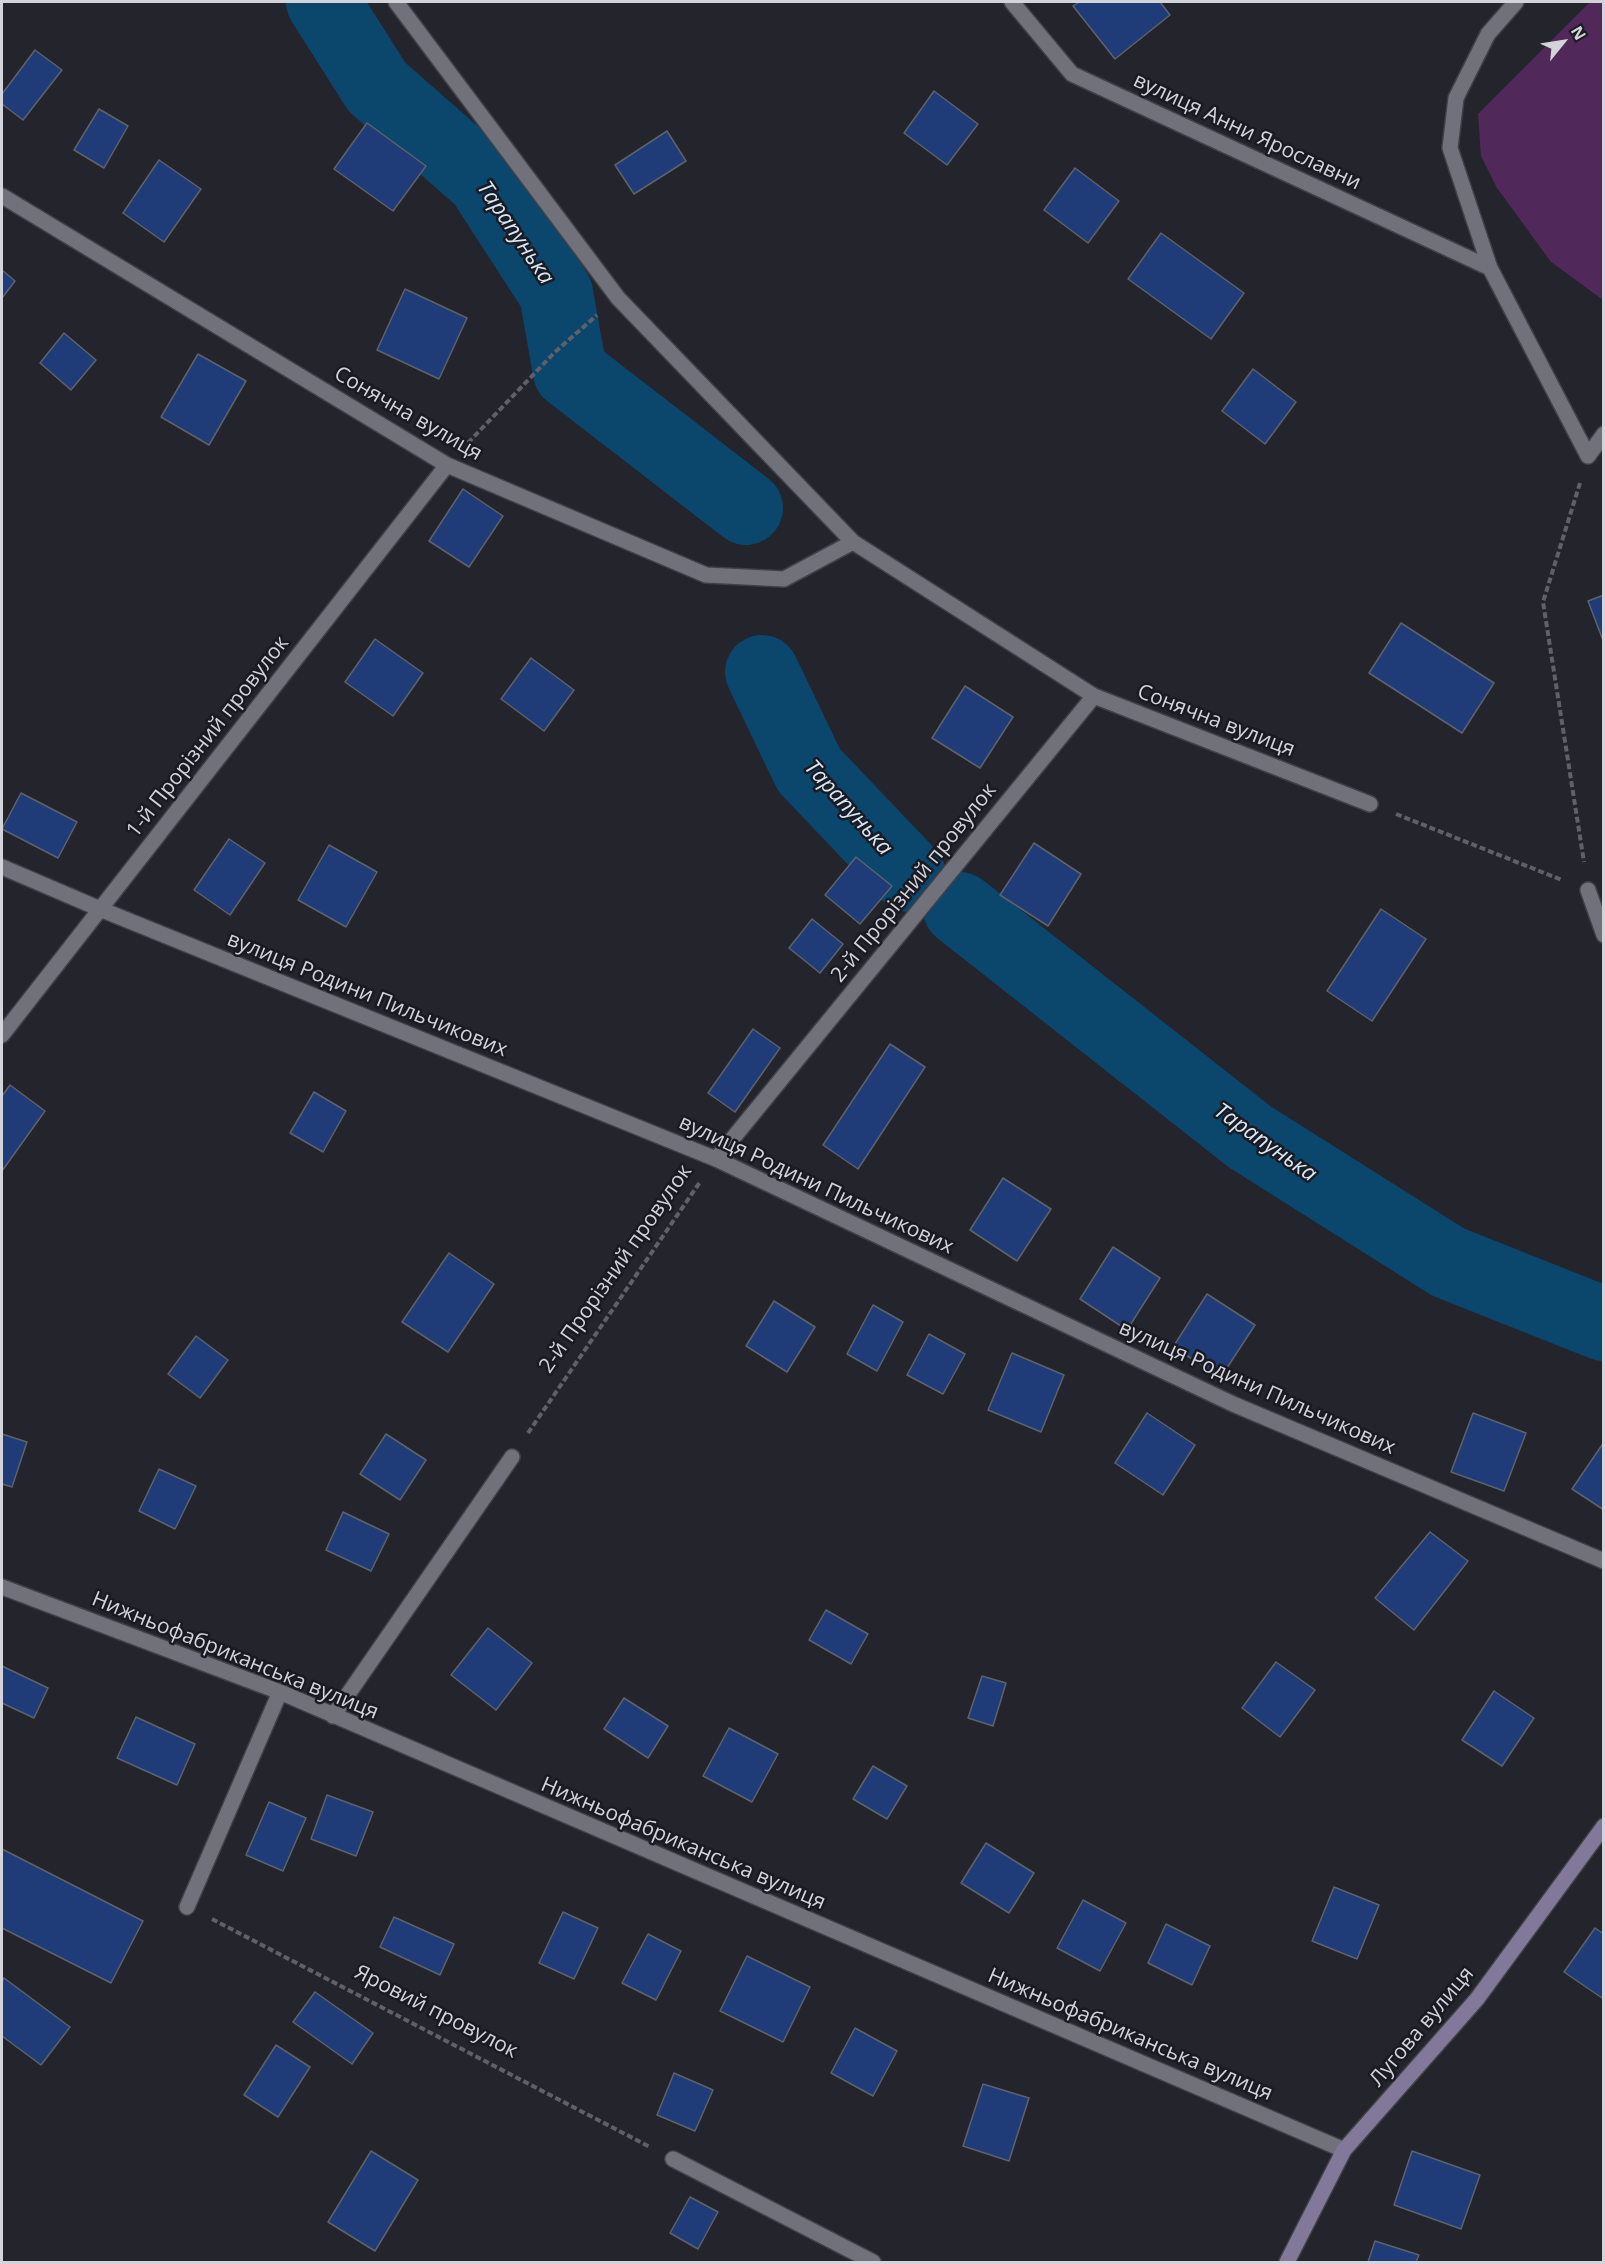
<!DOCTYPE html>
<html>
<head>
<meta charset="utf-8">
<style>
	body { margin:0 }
	#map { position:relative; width:1605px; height:2264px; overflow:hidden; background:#23242c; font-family:"Open Sans",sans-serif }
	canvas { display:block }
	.frame { position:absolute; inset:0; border:3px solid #d3d4d9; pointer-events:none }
	.north { position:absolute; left:1533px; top:12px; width:60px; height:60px; -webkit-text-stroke:4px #1a1a22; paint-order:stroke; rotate:60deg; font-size:16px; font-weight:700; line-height:24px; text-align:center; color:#d3d4d9 }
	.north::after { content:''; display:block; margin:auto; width:21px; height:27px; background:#d3d4d9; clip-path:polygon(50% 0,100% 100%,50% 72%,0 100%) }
</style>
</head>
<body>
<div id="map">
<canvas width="1605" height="2264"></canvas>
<div class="frame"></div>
<div class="north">N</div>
</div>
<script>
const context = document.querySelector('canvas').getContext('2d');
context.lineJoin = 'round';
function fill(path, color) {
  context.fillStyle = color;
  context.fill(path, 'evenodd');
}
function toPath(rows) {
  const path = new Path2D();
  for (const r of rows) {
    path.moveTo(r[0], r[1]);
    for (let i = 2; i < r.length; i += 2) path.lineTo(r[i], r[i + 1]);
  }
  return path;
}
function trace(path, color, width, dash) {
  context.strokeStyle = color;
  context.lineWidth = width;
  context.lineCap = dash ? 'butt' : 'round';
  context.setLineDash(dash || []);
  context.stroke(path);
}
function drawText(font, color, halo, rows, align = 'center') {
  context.font = font + ' "Open Sans",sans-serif';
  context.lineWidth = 5;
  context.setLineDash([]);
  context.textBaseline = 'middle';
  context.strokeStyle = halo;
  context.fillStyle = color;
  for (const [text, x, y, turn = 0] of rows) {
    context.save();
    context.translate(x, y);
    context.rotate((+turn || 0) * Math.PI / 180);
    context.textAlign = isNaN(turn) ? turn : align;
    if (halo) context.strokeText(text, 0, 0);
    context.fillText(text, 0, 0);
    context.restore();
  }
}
fill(toPath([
	[1590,2,1604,2,1603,300,1551,262,1497,188,1481,156,1478,114]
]), '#51285a');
trace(toPath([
	[323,2,377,87,483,180,556,293,570,372,746,508],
	[762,672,809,770,909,875],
	[960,909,1250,1137,1448,1262,1604,1324]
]), '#0b466d', 74);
const building = toPath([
	[1079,2,1160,2,1170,15,1115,59,1073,6,1079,2],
	[35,50,62,70,23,120,2,104,2,94,35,50],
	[934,91,978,124,947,165,904,133,934,91],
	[99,109,128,126,104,168,74,150,99,109],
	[367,123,426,166,393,211,334,169,367,123],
	[667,131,686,161,634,194,615,165,667,131],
	[159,160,201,189,164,242,123,213,159,160],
	[1075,168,1119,201,1088,243,1044,210,1075,168],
	[1161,233,1244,293,1211,339,1128,279,1161,233],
	[2,270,15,281,2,298,2,270],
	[405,289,467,318,439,379,377,350,405,289],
	[64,333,96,360,71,390,40,363,64,333],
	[198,354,246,381,209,445,161,417,198,354],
	[1253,369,1296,402,1265,444,1222,411,1253,369],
	[463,489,503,516,469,567,429,541,463,489],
	[1604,595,1604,643,1588,601,1604,595],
	[1401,623,1494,683,1462,733,1369,673,1401,623],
	[375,639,423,673,393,716,345,682,375,639],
	[531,658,574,690,544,731,501,699,531,658],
	[965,686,1013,717,980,768,932,738,965,686],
	[21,793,77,822,58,858,2,829,21,793],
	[229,839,265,863,230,915,194,890,229,839],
	[1034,843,1081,874,1048,926,1000,895,1034,843],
	[329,845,377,872,346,927,298,900,329,845],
	[856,857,892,886,860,924,825,895,856,857],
	[1381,909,1426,939,1372,1021,1327,991,1381,909],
	[812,919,843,944,820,973,789,948,812,919],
	[753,1029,780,1048,735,1112,708,1093,753,1029],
	[890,1044,925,1067,858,1169,823,1145,890,1044],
	[10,1085,45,1111,2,1171,2,1096,10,1085],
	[314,1092,346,1111,323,1152,290,1133,314,1092],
	[1003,1178,1051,1209,1017,1261,970,1230,1003,1178],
	[1113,1247,1160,1278,1127,1330,1080,1299,1113,1247],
	[449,1253,494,1284,448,1352,402,1322,449,1253],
	[1207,1294,1255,1325,1221,1377,1173,1347,1207,1294],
	[774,1301,815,1327,787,1372,746,1346,774,1301],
	[873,1305,903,1322,877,1371,847,1354,873,1305],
	[929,1334,965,1354,943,1394,907,1375,929,1334],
	[196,1336,228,1360,200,1398,168,1374,196,1336],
	[1012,1353,1064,1375,1041,1432,988,1410,1012,1353],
	[1147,1413,1195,1445,1163,1495,1115,1463,1147,1413],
	[1473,1413,1526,1433,1504,1491,1451,1472,1473,1413],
	[2,1434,27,1442,12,1487,2,1484,2,1434],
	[386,1434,426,1460,400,1500,360,1474,386,1434],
	[1604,1442,1604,1510,1572,1489,1604,1442],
	[159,1469,196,1486,175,1529,139,1511,159,1469],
	[343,1512,389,1534,371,1571,326,1550,343,1512],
	[1430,1532,1468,1561,1414,1630,1375,1598,1430,1532],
	[826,1610,868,1634,851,1664,809,1640,826,1610],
	[488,1628,532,1663,496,1710,451,1675,488,1628],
	[1276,1662,1315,1690,1280,1737,1242,1708,1276,1662],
	[2,1666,48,1688,34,1718,2,1703,2,1666],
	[982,1676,1006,1683,993,1726,968,1718,982,1676],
	[1494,1691,1534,1718,1502,1766,1462,1740,1494,1691],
	[624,1698,668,1726,648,1758,604,1729,624,1698],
	[136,1717,195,1744,177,1785,117,1758,136,1717],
	[729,1728,778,1754,752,1802,703,1776,729,1728],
	[873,1766,907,1786,887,1819,853,1799,873,1766],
	[327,1795,373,1812,356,1856,311,1839,327,1795],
	[269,1802,306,1818,283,1871,246,1855,269,1802],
	[986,1843,1034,1873,1009,1913,961,1883,986,1843],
	[2,1849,143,1921,111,1983,2,1928,2,1849],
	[1334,1887,1379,1905,1357,1959,1312,1941,1334,1887],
	[1083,1900,1126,1923,1100,1971,1057,1948,1083,1900],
	[563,1912,598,1928,574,1979,539,1963,563,1912],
	[394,1917,454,1944,440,1975,380,1947,394,1917],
	[1166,1924,1210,1946,1192,1985,1148,1963,1166,1924],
	[1595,1928,1604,1934,1604,1996,1602,1998,1564,1972,1595,1928],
	[648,1934,681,1951,656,2000,622,1983,648,1934],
	[747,1956,810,1987,783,2042,720,2011,747,1956],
	[4,1978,70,2027,41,2065,2,2036,2,1982,4,1978],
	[315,1992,373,2033,352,2064,293,2022,315,1992],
	[855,2028,897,2051,873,2096,831,2073,855,2028],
	[276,2045,310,2067,278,2117,244,2095,276,2045],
	[674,2073,713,2090,695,2131,657,2115,674,2073],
	[983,2084,1029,2098,1009,2161,963,2146,983,2084],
	[371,2151,418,2180,375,2251,328,2222,371,2151],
	[1412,2151,1480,2175,1461,2229,1394,2205,1412,2151],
	[690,2197,718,2212,698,2249,670,2233,690,2197],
	[1375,2241,1419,2255,1416,2262,1368,2262,1375,2241]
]);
fill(building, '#203c78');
trace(building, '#5d626b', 1.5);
const street = toPath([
	[396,2,618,298,853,542,1094,696,1370,804],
	[1012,2,1072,74,1490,268],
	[1516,2,1488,34,1456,98,1450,148,1490,268,1588,456,1604,434],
	[2,196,447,465,706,575,784,579,853,542],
	[2,867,100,909,716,1159,1233,1404,1604,1561],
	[1588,890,1604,935],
	[2,1035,447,465],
	[716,1159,1094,696],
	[2,1587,280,1692,1344,2150],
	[333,1716,512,1457],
	[187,1907,280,1692],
	[673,2159,873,2262]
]);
const secondary = toPath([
	[1287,2262,1344,2150,1477,1999,1604,1826]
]);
trace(street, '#404147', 18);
trace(secondary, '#404147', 18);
trace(toPath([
	[468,443,554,353,597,315],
	[1580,483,1543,602,1584,862],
	[1396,814,1562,880],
	[528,1433,700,1182],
	[212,1919,650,2147]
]), '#606168', 4, [6, 3]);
trace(street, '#71717b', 15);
trace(secondary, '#827899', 15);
drawText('21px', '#d3d4d9', '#1a1a22', [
	["вулиця Анни Ярославни",1247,132,25],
	["Сонячна вулиця",408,414,30],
	["Сонячна вулиця",1216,721,21],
	["1-й Прорізний провулок",208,737,-52],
	["2-й Прорізний провулок",914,883,-51],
	["вулиця Родини Пильчикових",367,995,22],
	["вулиця Родини Пильчикових",816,1185,25],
	["2-й Прорізний провулок",616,1269,-55],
	["вулиця Родини Пильчикових",1257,1388,24],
	["Нижньофабриканська вулиця",235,1656,22],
	["Нижньофабриканська вулиця",683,1844,23],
	["Яровий провулок",436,2012,27],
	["Лугова вулиця",1422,2027,-50],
	["Нижньофабриканська вулиця",1130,2035,23]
]);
drawText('italic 22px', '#d6e7f6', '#1a1a22', [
	["Тарапунька",515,233,56],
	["Тарапунька",848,808,48],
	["Тарапунька",1265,1143,35]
]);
</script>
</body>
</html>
